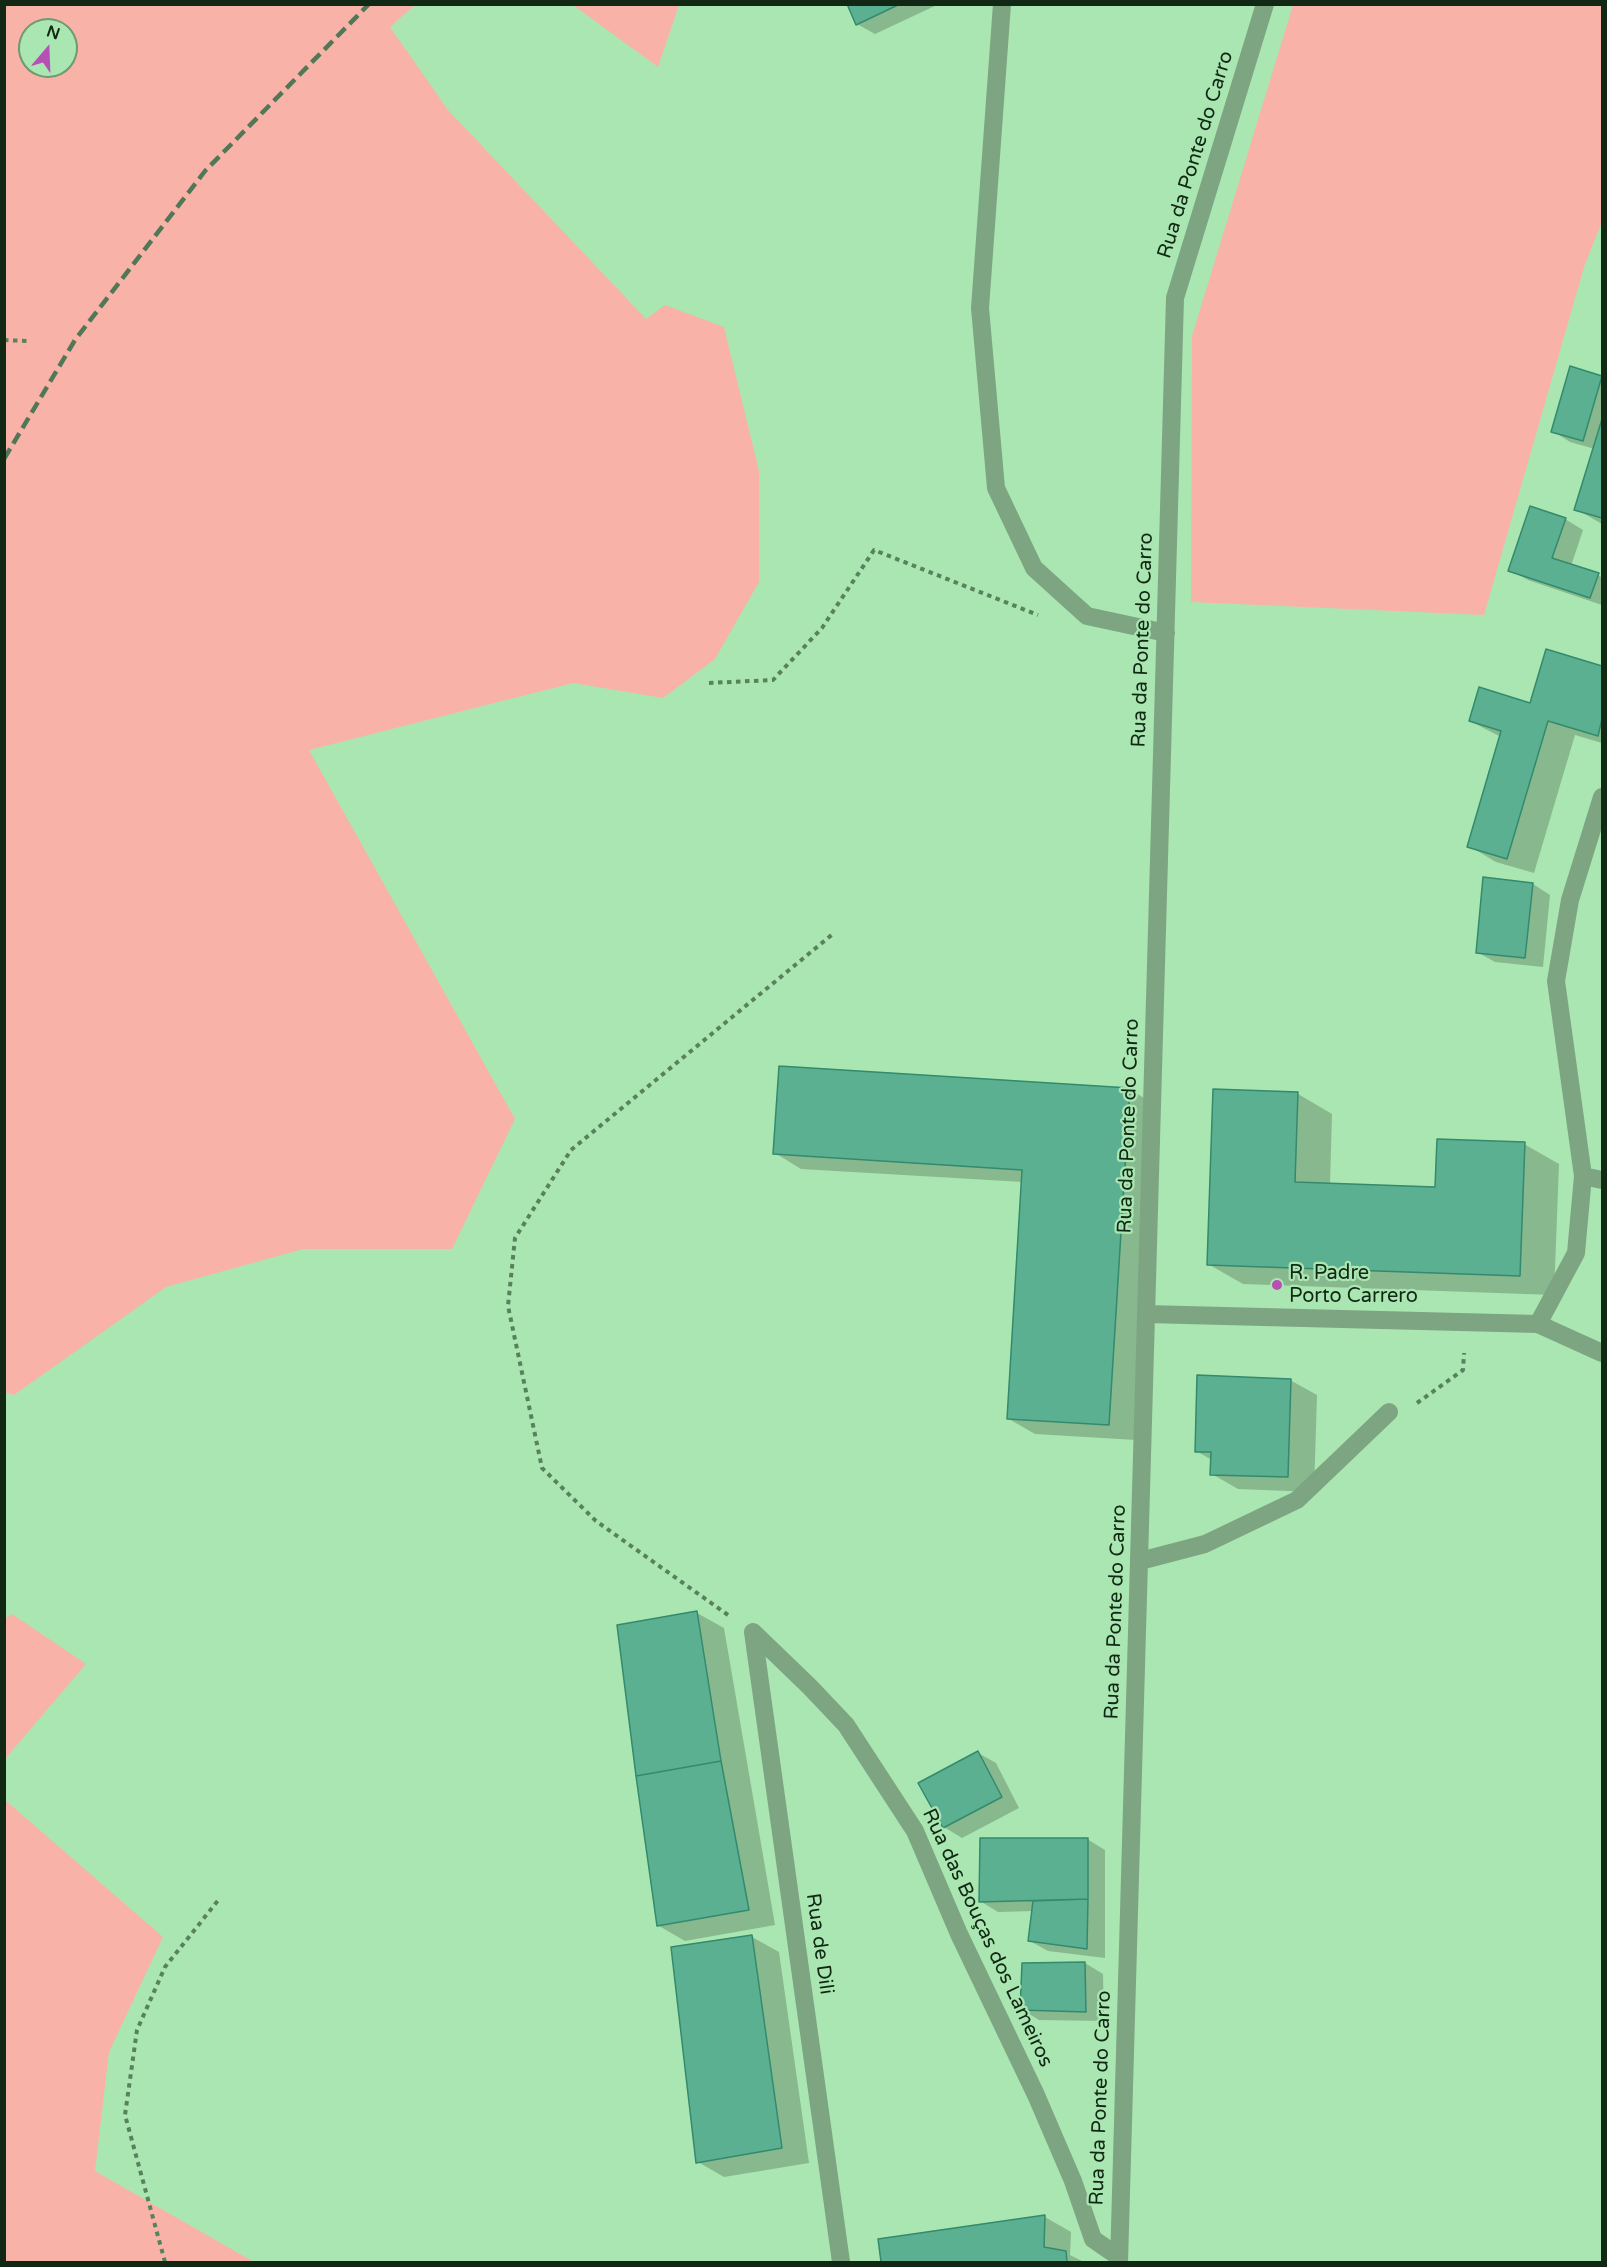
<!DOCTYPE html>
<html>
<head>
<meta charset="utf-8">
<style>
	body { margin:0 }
	#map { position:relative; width:1607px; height:2267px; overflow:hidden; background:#aae6b1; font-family:"Varela Round",sans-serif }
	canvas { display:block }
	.frame { position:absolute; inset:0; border:6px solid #102814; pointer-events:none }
	.north { position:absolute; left:18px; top:18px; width:60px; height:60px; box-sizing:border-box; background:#aae6b1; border:2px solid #6c9a72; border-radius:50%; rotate:19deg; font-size:16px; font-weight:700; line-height:24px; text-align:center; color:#102814 }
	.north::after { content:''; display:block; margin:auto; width:21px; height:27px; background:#b650b5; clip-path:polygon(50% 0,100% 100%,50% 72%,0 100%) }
</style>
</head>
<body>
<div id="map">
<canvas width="1607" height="2267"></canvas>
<div class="frame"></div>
<div class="north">N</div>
</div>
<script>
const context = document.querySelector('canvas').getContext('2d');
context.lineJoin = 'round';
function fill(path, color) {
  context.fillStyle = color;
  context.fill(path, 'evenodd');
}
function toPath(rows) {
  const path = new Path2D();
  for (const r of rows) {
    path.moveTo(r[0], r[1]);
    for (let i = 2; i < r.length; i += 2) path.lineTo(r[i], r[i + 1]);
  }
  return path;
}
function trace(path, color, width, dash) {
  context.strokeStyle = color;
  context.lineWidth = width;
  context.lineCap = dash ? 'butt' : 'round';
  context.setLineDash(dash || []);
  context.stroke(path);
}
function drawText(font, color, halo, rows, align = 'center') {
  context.font = font + ' "Varela Round",sans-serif';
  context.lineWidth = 4.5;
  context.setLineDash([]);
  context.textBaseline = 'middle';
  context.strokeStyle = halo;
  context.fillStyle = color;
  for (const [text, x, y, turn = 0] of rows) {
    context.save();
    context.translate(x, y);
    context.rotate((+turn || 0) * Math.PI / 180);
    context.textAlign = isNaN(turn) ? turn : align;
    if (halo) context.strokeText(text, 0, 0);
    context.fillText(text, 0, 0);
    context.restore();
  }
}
fill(toPath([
	[4,5,415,5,390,27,448,110,646,319,665,305,724,327,759,471,759,582,715,659,663,698,573,683,309,750,515,1119,452,1249,303,1249,166,1287,14,1395,4,1392],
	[30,30,66,30,66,66,30,66],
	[573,5,679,5,658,67],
	[1293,5,1602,5,1602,222,1585,264,1484,615,1191,602,1192,336],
	[12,1614,86,1664,5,1759,4,1619],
	[5,1800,163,1937,109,2052,95,2171,254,2262,5,2262]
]), '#f9b2a8');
fill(toPath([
	[849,4,939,4,875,34,857,24],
	[1601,377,1602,378,1602,524,1576,509,1595,449,1570,442,1553,431],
	[1565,519,1583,530,1571,566,1602,577,1602,605,1528,580,1510,570],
	[1547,651,1602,667,1602,743,1575,735,1534,873,1496,862,1469,846,1501,737,1470,721,1531,705],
	[1533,884,1550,895,1543,967,1495,962,1477,952],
	[1129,1089,1156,1105,1136,1440,1035,1434,1009,1419,1023,1182,801,1169,775,1153],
	[1298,1094,1332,1114,1330,1185,1436,1189,1524,1144,1559,1164,1554,1295,1243,1284,1208,1264],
	[1290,1380,1317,1395,1314,1492,1238,1489,1212,1474,1212,1460,1196,1451],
	[697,1613,724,1628,775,1925,685,1941,659,1926],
	[978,1753,996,1763,1019,1808,962,1838,944,1827],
	[1087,1839,1105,1850,1105,1958,1048,1951,1030,1941,1034,1911,998,1912,980,1901],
	[752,1937,779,1952,809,2163,724,2177,698,2162],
	[1085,1963,1103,1974,1104,2021,1039,2020,1021,2009],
	[1045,2217,1071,2232,1070,2255,1084,2262,883,2262,879,2241]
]), '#0003');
const building = toPath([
	[847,4,900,4,856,25,847,4],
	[1570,366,1602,376,1583,441,1551,432,1570,366],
	[1602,419,1602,518,1574,510,1602,419],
	[1530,506,1566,518,1552,558,1599,573,1590,598,1508,571,1530,506],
	[1546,649,1602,666,1602,719,1598,736,1548,721,1507,859,1467,847,1501,731,1469,721,1479,687,1530,703,1546,649],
	[1483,877,1533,883,1525,958,1476,953,1483,877],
	[779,1066,1130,1088,1109,1425,1007,1419,1022,1170,773,1154,779,1066],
	[1213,1089,1298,1092,1295,1182,1435,1187,1437,1139,1525,1142,1520,1276,1207,1265,1213,1089],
	[1197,1375,1291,1379,1288,1477,1210,1475,1211,1452,1195,1452,1197,1375],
	[697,1611,721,1761,636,1776,617,1625,697,1611],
	[978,1751,1002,1797,943,1828,918,1783,978,1751],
	[721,1761,749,1910,657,1926,636,1776,721,1761],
	[980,1838,1088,1838,1088,1899,979,1902,980,1838],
	[1088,1899,1087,1949,1028,1941,1033,1901,1088,1899],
	[752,1935,782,2148,696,2163,671,1947,752,1935],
	[1085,1962,1086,2012,1020,2010,1022,1963,1085,1962],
	[1045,2215,1044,2247,1066,2251,1067,2262,881,2262,878,2239,1045,2215]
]);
fill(building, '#5cb092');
trace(building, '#338a6d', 1.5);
trace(toPath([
	[4,340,27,341],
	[709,683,773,680,822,628,874,550,1038,615],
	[1417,1403,1463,1370,1464,1353],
	[728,1615,596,1521,542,1468,508,1306,515,1238,571,1150,834,933],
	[165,2262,125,2115,137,2030,165,1967,220,1898]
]), '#58815d', 4, [4.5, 4.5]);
trace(toPath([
	[1002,4,980,308,996,488,1034,568,1087,616,1166,633],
	[1583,1176,1556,981,1570,900,1602,797],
	[1146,1314,1538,1324,1602,1353],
	[1538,1324,1576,1253,1583,1176,1602,1180],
	[1140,1561,1205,1544,1297,1500,1389,1412],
	[753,1632,810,1687,846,1725,915,1831,959,1934,1036,2095,1073,2181,1093,2239,1119,2257],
	[753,1632,841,2262],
	[1119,2262,1175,298,1265,4]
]), '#7da582', 18);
trace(toPath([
	[4,459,75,340,205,171,369,4]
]), '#517856', 4.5, [12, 6]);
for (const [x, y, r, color] of [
	[1277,1285,6,"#b650b5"]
]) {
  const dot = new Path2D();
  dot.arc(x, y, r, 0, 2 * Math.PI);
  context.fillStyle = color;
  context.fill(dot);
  trace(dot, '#aae6b1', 2);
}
drawText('20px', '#102814', '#aae6b1', [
	["Rua da Ponte do Carro",1196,155,-73],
	["Rua da Ponte do Carro",1143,640,-88],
	["Rua da Ponte do Carro",1129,1126,-88],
	["Rua da Ponte do Carro",1116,1612,-88],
	["Rua das Bouças dos Lameiros",987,1938,65],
	["Rua de Dili",819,1944,82],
	["Rua da Ponte do Carro",1101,2098,-88]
]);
drawText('20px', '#102814', '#aae6b1', [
	["R. Padre",1289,1274],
	["Porto Carrero",1289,1297]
], 'left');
</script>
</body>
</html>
